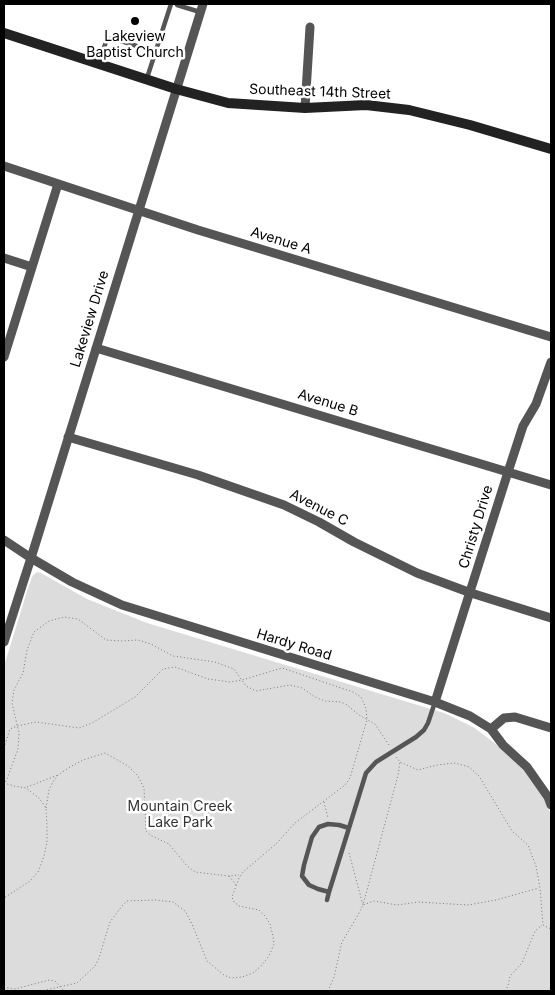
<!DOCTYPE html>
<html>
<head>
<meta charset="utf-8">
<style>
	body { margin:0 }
	#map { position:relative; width:555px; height:995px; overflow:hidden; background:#fff; font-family:Inter,sans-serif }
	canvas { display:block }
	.frame { position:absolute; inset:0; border:5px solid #000; pointer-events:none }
</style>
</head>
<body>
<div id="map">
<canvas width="555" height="995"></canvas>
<div class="frame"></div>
</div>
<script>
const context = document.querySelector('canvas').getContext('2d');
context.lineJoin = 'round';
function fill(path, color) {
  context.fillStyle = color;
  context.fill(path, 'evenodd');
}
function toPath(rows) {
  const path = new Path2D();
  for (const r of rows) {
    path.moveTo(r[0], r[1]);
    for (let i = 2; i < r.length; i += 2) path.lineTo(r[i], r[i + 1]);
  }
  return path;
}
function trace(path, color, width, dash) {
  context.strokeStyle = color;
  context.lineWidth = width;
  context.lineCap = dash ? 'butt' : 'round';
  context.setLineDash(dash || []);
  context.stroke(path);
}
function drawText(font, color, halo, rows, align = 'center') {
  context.font = font + ' Inter,sans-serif';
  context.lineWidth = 5;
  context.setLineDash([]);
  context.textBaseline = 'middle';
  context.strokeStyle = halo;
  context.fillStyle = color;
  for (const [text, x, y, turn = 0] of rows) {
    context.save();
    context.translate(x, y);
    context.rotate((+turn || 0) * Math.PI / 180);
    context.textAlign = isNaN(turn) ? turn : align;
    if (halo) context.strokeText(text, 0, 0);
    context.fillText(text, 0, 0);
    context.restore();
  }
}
fill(toPath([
	[37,572,41,573,87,599,147,623,444,713,473,727,496,744,524,769,543,797,551,815,551,991,4,991,4,666,29,585,33,575]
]), '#dcdcdc');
trace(toPath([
	[4,748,10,729,17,726,36,722,79,728,92,723,135,697,163,669,175,667,208,679,230,682,242,680,282,668,353,692,361,697,366,708,367,720,362,737,350,778,345,785,295,823,276,844,243,872,239,878,232,897,234,902,239,906,259,910,265,916,270,924,273,936,274,944,269,956,261,966,253,973,242,977,231,978,224,975,207,961,192,924,185,911,173,902,155,900,127,901,122,906,110,922,99,958,95,966,77,983,41,991],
	[396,757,400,762,418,770,437,765,455,763,469,767,479,776,512,831,528,845,536,866,540,888,543,925,551,929],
	[4,783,14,786,26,788,39,798,46,808,47,826,47,842,44,856,38,872,30,881,4,898],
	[4,785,7,779,18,749,19,733,12,703,14,690,23,673,27,650,34,632,49,621,64,617,78,619,106,640,122,641,138,640,151,644,173,656,215,662,234,669,246,686,256,691,290,685,302,688,315,697,325,701,341,702,347,705,359,715,375,724,389,745],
	[27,787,58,775],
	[324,802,328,818],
	[46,808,49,790,53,782,58,775,70,767,83,760,105,753,128,766,138,776,144,788,146,831,150,835,169,844,187,866,195,872,229,876,239,875],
	[349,853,363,905,398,775,400,762],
	[229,876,236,885],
	[4,987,15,989,49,980,55,981,64,991],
	[4,989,10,991],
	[328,991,334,977,342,942,358,915,363,905,374,901,397,905,418,902,468,905,496,900,539,888],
	[505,991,508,986,510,976,522,963,535,931,542,925]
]), '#777', 1, [1, 2.5]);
trace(toPath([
	[177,5,200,12],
	[98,64,106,42,109,39,115,39,155,52],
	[147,78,171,4],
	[349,828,339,825,328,824,319,827,312,837,304,865,302,876,309,885,318,889,329,892,349,828,366,773,376,762,416,737,424,730,428,723,435,702],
	[327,900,329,892]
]), '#555', 4.5);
trace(toPath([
	[305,108,310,27],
	[4,166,198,230,551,337],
	[4,258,32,267],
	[96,348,551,485],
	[4,357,58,184],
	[68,437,198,475,284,505,319,522,354,542,417,573,471,593,551,618],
	[4,540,31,558,72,582,122,605,435,702,470,716,491,729,503,745,527,767,548,797,551,805],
	[4,642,31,558,203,4],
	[435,702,508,472,523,426,536,404,551,362],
	[491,729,504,718,515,717,551,728]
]), '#555', 9);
trace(toPath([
	[4,33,176,89,228,103,305,108,366,105,409,110,470,125,551,149]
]), '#222', 10);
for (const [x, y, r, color] of [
	[135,21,5,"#000"]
]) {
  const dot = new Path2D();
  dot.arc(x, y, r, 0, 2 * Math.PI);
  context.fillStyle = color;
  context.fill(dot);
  trace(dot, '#fff', 2);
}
drawText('14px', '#000', '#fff', [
	["Lakeview",135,37],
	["Baptist Church",135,53]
]);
drawText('14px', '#000', '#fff', [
	["Southeast 14th Street",320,92,2],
	["Avenue A",281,241,17],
	["Lakeview Drive",90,319,-73],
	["Avenue B",328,403,17],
	["Avenue C",319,508,27],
	["Christy Drive",476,527,-73],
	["Hardy Road",294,645,17]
]);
drawText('14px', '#333', '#fff', [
	["Mountain Creek",180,807],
	["Lake Park",180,823]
]);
</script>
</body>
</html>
